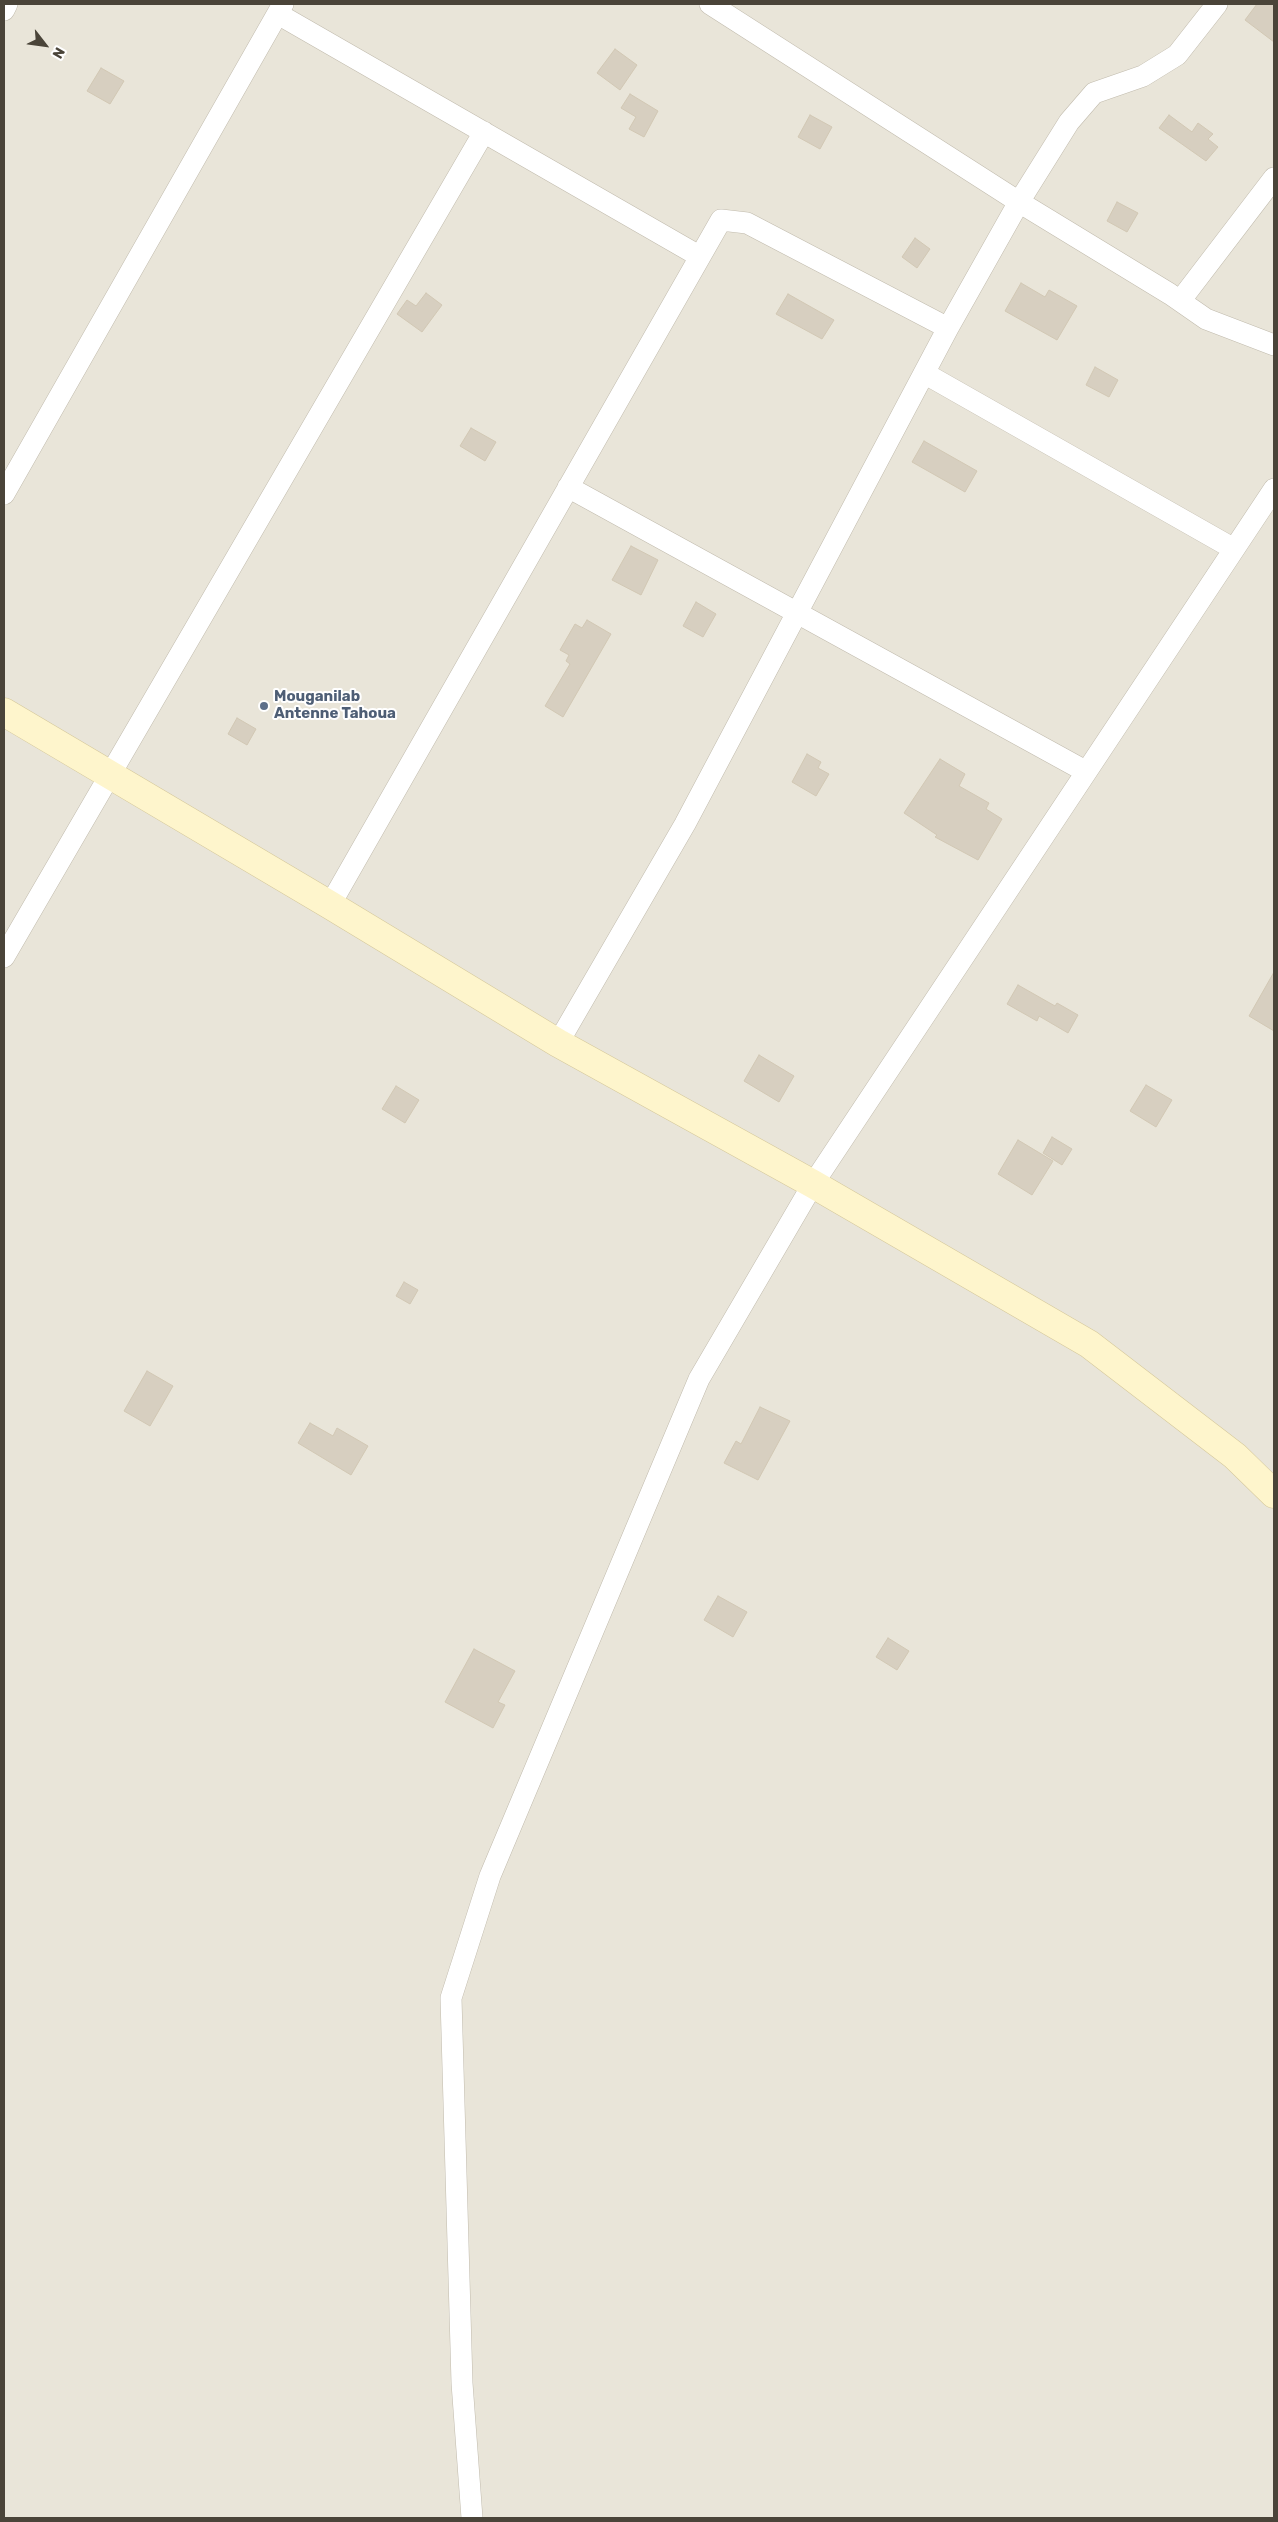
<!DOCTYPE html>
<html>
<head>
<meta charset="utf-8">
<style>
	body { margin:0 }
	#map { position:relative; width:1278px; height:2522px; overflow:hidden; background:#f5f3eb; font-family:Rubik,sans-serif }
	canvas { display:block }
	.frame { position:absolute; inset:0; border:5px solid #4a4439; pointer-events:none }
	.north { position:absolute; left:20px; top:20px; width:50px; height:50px; -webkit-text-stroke:4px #fff; paint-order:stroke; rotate:120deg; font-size:14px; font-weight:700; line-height:20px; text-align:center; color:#4a4439 }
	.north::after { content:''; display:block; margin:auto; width:18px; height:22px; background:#4a4439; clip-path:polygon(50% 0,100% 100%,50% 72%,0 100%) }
</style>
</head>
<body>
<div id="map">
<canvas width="1278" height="2522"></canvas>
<div class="frame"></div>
<div class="north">N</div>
</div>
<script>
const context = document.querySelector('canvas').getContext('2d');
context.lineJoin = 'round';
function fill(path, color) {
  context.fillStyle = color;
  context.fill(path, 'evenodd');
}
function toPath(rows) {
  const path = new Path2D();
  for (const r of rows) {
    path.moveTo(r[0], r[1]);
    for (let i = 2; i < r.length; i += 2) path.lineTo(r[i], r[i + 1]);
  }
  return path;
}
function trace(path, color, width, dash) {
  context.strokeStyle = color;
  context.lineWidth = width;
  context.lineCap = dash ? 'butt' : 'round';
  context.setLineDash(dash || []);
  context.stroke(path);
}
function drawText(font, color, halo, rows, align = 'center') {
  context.font = font + ' Rubik,sans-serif';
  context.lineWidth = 4;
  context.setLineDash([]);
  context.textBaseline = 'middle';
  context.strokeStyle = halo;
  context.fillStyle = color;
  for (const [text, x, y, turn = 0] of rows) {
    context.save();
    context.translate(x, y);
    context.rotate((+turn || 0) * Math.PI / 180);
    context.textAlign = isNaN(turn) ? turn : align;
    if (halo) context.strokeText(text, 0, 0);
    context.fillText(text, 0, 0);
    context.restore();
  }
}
fill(toPath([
	[4,4,1274,4,1274,2518,4,2518]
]), '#e9e5d9');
const building = toPath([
	[1257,4,1274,4,1274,42,1245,20,1257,4],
	[615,49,637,65,620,90,597,73,615,49],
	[101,68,124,81,110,104,87,91,101,68],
	[630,94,658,111,644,137,629,129,636,117,621,108,630,94],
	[810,115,832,127,820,149,798,137,810,115],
	[1169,115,1192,132,1198,123,1213,134,1208,139,1218,147,1206,161,1159,128,1169,115],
	[1117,202,1138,213,1127,232,1107,221,1117,202],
	[915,238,930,249,917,268,902,257,915,238],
	[1021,283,1045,297,1049,290,1077,306,1057,340,1005,311,1021,283],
	[426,293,442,305,422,332,397,314,407,300,416,306,426,293],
	[788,294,834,320,822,339,776,314,788,294],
	[1095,367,1118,380,1109,397,1086,385,1095,367],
	[471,428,496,442,485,461,460,446,471,428],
	[924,441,977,471,965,492,912,462,924,441],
	[631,546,658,560,641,595,612,580,631,546],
	[696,602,716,614,703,637,683,626,696,602],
	[587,620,611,634,563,717,545,706,570,664,566,661,569,655,560,650,575,624,582,628,587,620],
	[237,718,256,729,247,745,228,734,237,718],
	[807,754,821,762,818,768,829,774,816,796,792,782,807,754],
	[940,759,965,774,959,786,989,803,986,809,1002,819,978,860,935,837,937,835,904,813,940,759],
	[1274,972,1274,1031,1249,1016,1274,972],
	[1018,985,1055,1006,1057,1003,1078,1015,1068,1033,1039,1016,1037,1021,1007,1004,1018,985],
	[759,1055,794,1076,779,1102,744,1081,759,1055],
	[1146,1085,1172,1100,1156,1127,1130,1111,1146,1085],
	[396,1086,419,1100,405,1123,382,1109,396,1086],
	[1052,1137,1072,1149,1062,1165,1043,1153,1052,1137],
	[1018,1140,1053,1161,1032,1195,998,1174,1018,1140],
	[404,1282,418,1290,410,1304,396,1296,404,1282],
	[147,1371,173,1386,150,1426,124,1411,147,1371],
	[760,1407,790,1421,758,1480,724,1463,736,1441,741,1444,760,1407],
	[310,1423,333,1436,337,1428,368,1446,351,1475,298,1443,310,1423],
	[718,1596,747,1612,733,1637,704,1620,718,1596],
	[888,1638,909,1651,897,1670,876,1657,888,1638],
	[474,1649,515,1671,498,1702,505,1705,493,1728,445,1702,474,1649]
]);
fill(building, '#d7cfc0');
trace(building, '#d2c8b4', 1);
const street = toPath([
	[710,4,1019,202,1170,294,1206,319,1274,345],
	[4,10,7,4],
	[278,14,699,256],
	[1180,301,1274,178],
	[924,373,1234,549],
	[568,487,1085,771],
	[4,494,283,4],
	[330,905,721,220,747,223,948,328],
	[4,957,484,132],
	[558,1043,685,824,948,328,1019,202,1069,122,1094,93,1143,76,1177,55,1217,4],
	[472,2518,462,2383,451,1998,490,1876,699,1379,813,1184,1274,489]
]);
const secondary = toPath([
	[4,712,330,905,558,1043,813,1184,1089,1344,1235,1456,1274,1494]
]);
trace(street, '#c1bbad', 22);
trace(secondary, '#d5c89b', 29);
trace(street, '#fff', 21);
trace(secondary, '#fef5cc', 28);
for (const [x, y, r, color] of [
	[264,706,5,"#5c6f8a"]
]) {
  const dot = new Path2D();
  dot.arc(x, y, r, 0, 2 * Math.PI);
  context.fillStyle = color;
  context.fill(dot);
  trace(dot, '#fff', 2);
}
drawText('bold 15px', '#4e5e75', '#fff', [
	["Mouganilab",274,697],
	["Antenne Tahoua",274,714]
], 'left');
</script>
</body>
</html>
